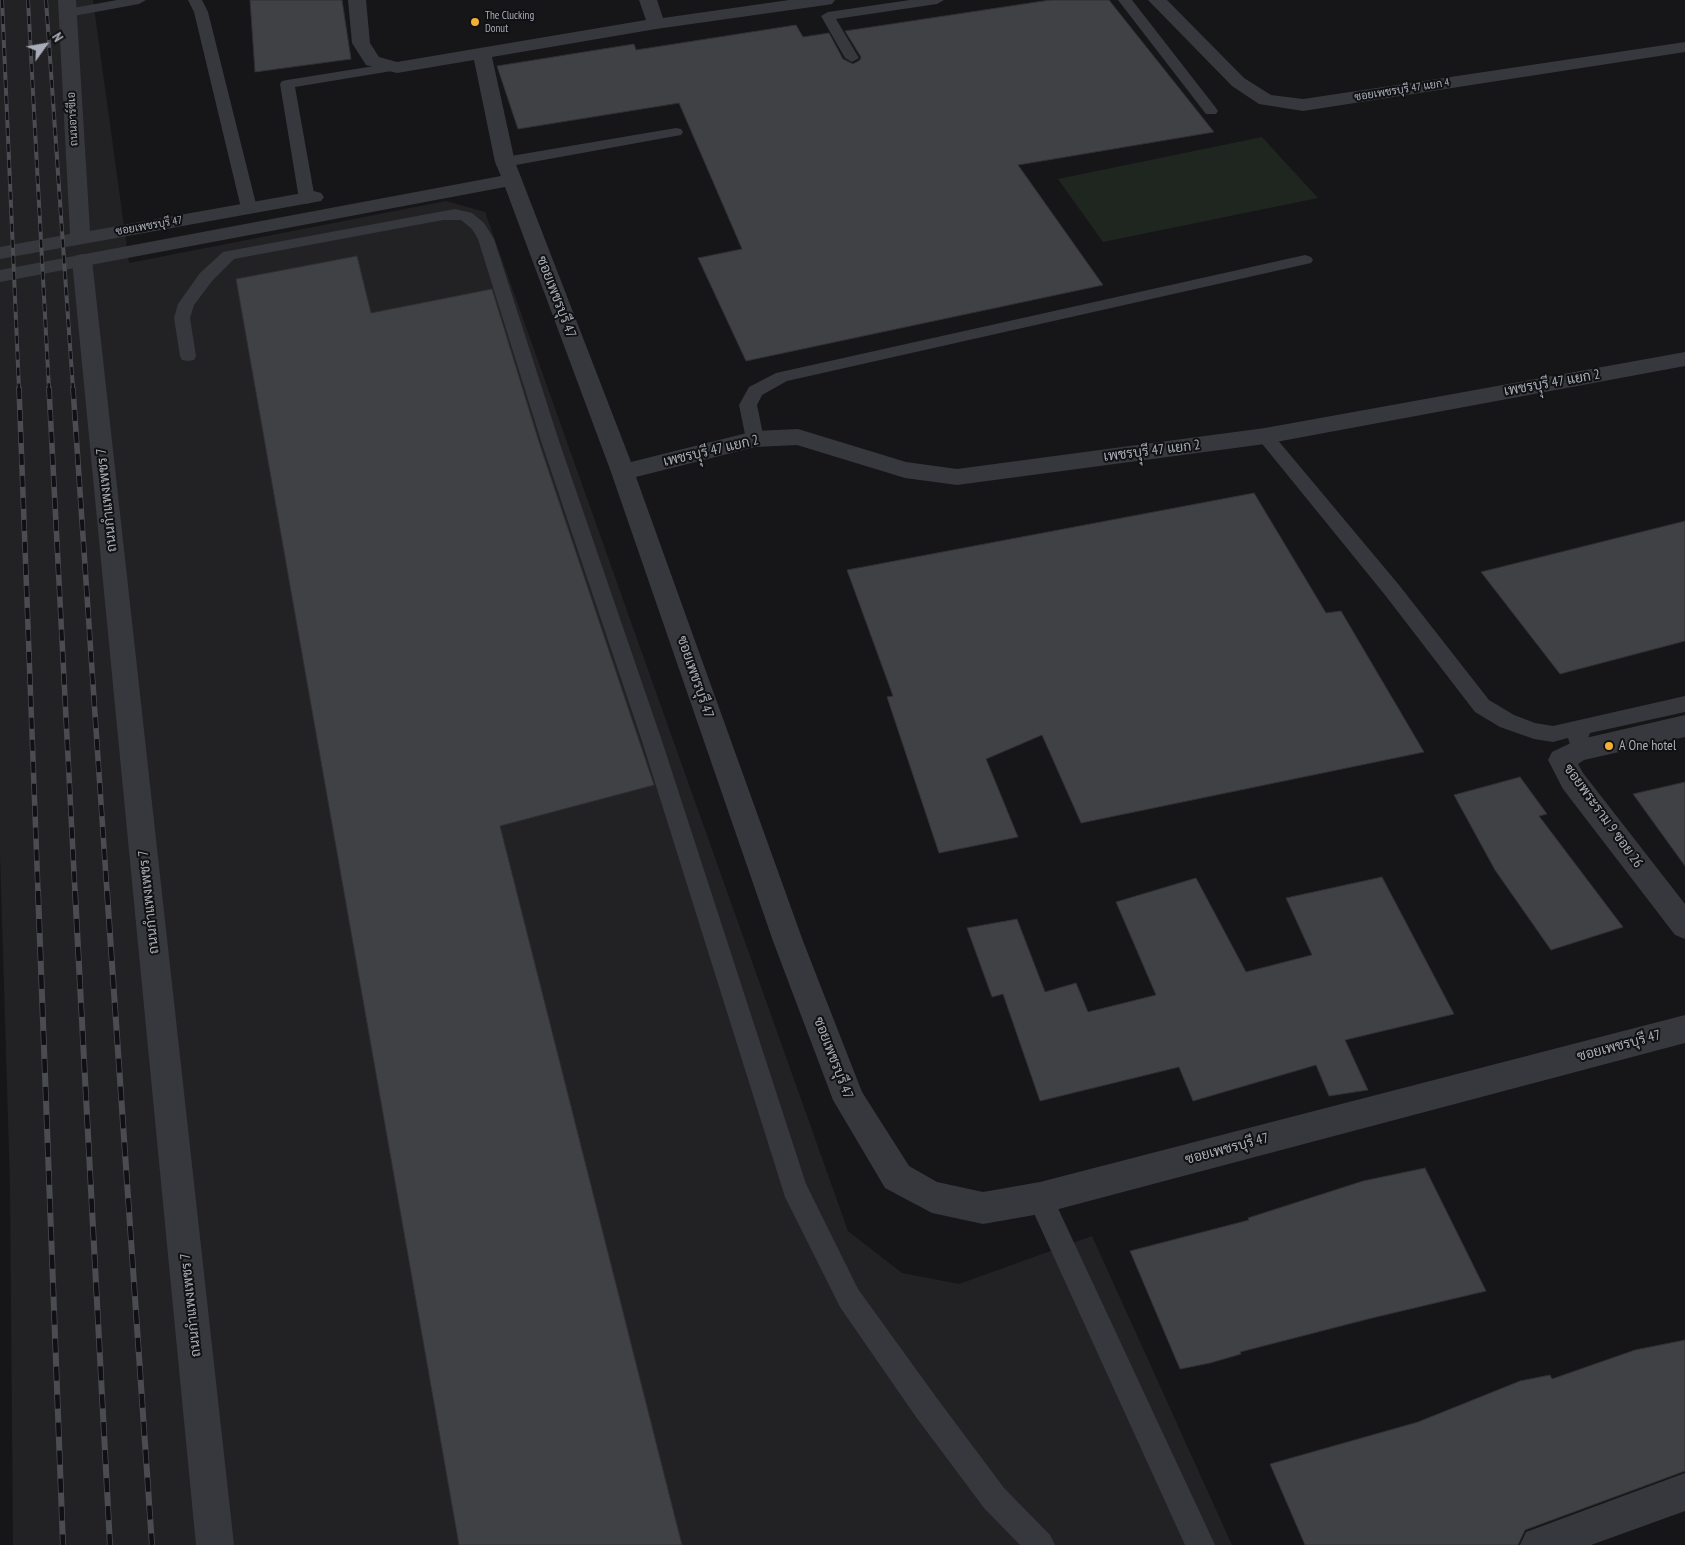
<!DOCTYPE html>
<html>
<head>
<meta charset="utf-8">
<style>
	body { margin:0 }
	#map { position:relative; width:1685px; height:1545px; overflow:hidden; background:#161618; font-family:"PT Sans Narrow",sans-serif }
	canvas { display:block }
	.north { position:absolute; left:20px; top:20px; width:50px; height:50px; -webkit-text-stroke:4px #111113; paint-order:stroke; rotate:58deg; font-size:14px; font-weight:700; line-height:20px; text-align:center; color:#a8adb8 }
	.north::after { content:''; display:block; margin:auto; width:18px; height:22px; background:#a8adb8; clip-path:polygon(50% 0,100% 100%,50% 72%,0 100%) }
</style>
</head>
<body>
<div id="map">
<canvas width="1685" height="1545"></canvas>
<div class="north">N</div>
</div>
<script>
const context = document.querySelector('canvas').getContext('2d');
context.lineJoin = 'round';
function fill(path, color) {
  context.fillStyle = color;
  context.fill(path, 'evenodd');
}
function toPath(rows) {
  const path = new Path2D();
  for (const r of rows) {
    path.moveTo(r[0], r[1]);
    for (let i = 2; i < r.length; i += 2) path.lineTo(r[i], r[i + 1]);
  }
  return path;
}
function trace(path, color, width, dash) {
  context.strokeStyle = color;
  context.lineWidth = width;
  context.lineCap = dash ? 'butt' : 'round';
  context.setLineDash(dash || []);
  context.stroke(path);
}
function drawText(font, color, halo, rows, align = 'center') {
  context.font = font + ' "PT Sans Narrow",Sarabun,sans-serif';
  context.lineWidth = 4;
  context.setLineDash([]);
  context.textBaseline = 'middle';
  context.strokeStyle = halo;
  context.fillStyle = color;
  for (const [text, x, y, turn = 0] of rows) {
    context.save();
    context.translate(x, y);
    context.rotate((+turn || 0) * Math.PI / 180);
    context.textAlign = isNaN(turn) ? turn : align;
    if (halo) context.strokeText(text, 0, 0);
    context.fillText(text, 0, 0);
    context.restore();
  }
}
fill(toPath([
	[0,0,93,0,129,263,446,201,485,212,848,1231,902,1273,959,1284,1092,1236,1232,1545,13,1545,10,1186,0,853]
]), '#222225');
fill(toPath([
	[1262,137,1318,198,1103,242,1058,179]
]), '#1e261f');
const building = toPath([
	[250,0,342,0,351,59,255,72,250,0],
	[1050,0,1109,0,1214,132,1018,165,1103,285,746,361,698,258,742,249,679,103,518,129,497,66,634,44,636,50,796,25,803,37,829,33,843,59,853,64,860,60,861,57,845,31,1050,0],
	[357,256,371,313,492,289,539,442,654,785,500,826,682,1545,459,1545,236,279,357,256],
	[1254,493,1326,613,1341,611,1424,752,1081,823,1042,735,986,759,1018,837,939,853,887,697,893,696,847,570,1254,493],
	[1685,521,1685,641,1560,674,1481,572,1685,521],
	[1520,777,1547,814,1539,816,1623,927,1551,950,1495,870,1454,795,1520,777],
	[1685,782,1685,866,1633,794,1685,782],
	[1382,877,1454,1014,1345,1040,1368,1090,1329,1096,1316,1065,1193,1101,1179,1067,1040,1101,1003,994,992,997,967,928,1017,919,1045,992,1076,983,1088,1012,1156,995,1116,902,1196,878,1246,972,1312,955,1286,898,1382,877],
	[1425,1168,1486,1291,1372,1318,1240,1352,1241,1354,1210,1363,1180,1369,1130,1251,1249,1220,1248,1218,1363,1181,1425,1168],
	[1685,1340,1685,1471,1525,1530,1518,1545,1305,1545,1270,1464,1418,1422,1520,1381,1550,1375,1552,1379,1635,1350,1685,1340]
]);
fill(building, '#404145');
trace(building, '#303034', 1);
fill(toPath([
	[117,0,146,0,139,4,68,17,61,13,68,9,117,0],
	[188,0,202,0,208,12,257,208,254,211,244,211,241,208,194,12,188,0],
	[910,0,944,0,937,4,836,19,859,58,852,62,845,58,821,16,828,12,910,0],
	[1118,0,1132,0,1216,108,1218,111,1216,114,1206,114,1118,0],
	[393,63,400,67,398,70,295,87,315,199,312,202,307,204,302,202,299,199,280,84,282,81,287,80,393,63],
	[676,128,681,129,683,132,681,135,505,167,500,165,497,162,500,159,505,157,676,128],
	[455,209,472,213,484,223,494,239,559,441,662,741,806,1184,858,1289,936,1397,1004,1488,1050,1535,1055,1545,1020,1545,984,1508,916,1417,840,1307,785,1197,642,741,541,441,478,239,472,229,461,220,443,220,234,259,212,281,194,305,190,318,196,356,194,360,188,361,182,360,180,356,174,318,178,304,200,273,223,252,455,209],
	[1305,255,1311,257,1313,260,1311,263,787,381,762,395,757,405,764,439,761,443,755,445,749,443,746,439,739,405,749,387,776,373,1305,255],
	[1265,430,1271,432,1399,585,1489,700,1514,715,1535,723,1553,726,1685,696,1685,712,1590,733,1585,747,1578,749,1571,747,1568,738,1553,742,1534,739,1500,727,1475,712,1385,595,1259,440,1256,436,1259,432,1265,430],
	[1040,1186,1049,1189,1215,1545,1185,1545,1027,1198,1031,1189,1040,1186]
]), '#37383d');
fill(toPath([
	[58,0,76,0,90,231,314,191,321,193,324,197,321,201,0,259,0,247,70,234,58,0],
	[348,0,366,0,370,43,379,57,397,62,646,20,639,0,657,0,663,18,789,0,835,0,832,4,826,5,656,29,492,57,515,162,631,462,755,431,798,429,906,462,957,469,1265,428,1685,352,1685,366,1265,444,957,485,905,478,797,445,755,447,636,477,803,941,862,1092,909,1166,937,1182,983,1192,1040,1182,1685,1015,1685,1043,1040,1214,983,1224,932,1213,885,1188,833,1100,773,941,611,472,505,187,0,282,0,270,501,176,495,162,474,60,397,73,366,65,352,43,348,0],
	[1148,0,1167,0,1244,78,1271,95,1303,99,1685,42,1685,52,1303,111,1259,104,1232,86,1148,0],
	[1685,715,1685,737,1584,760,1578,764,1583,773,1685,904,1685,939,1675,935,1563,789,1548,760,1552,752,1577,740,1685,715],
	[1685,1473,1685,1511,1591,1545,1520,1545,1526,1532,1685,1473]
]), '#37383d');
fill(toPath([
	[82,254,89,256,92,260,234,1545,196,1545,72,260,75,256,82,254]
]), '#37383d');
const railFar2 = toPath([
	[2,0,19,389],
	[28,0,49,389],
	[46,0,73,389]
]);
const railFar1 = toPath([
	[19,388,38,892],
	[49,388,75,892],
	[73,388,107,892]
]);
const rail = toPath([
	[38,891,63,1545],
	[75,891,110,1545],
	[107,891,152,1545]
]);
trace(railFar2, '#4a4c52', 4);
trace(railFar1, '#4a4c52', 5.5);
trace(rail, '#4a4c52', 6);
trace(railFar2, '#111113', 2.5, [8]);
trace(railFar1, '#111113', 4, [11]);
trace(rail, '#111113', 4.5, [14]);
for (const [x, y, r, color] of [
	[475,22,5,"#f2b134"],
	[1609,746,5,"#f2b134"]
]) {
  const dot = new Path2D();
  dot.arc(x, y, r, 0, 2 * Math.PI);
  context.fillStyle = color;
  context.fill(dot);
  trace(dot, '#111113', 2);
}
drawText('11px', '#a8adb8', '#111113', [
	["The Clucking",485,16],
	["Donut",485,29]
], 'left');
drawText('11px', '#a8adb8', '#111113', [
	["ซอยเพชรบุรี 47 แยก 4",1402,90,-9],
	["ถนนอาร์ซีเอ",73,119,-93],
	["ซอยเพชรบุรี 47",149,226,-10]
]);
drawText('14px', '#a8adb8', '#111113', [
	["ซอยเพชรบุรี 47",556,297,69],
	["เพชรบุุรี 47 แยก 2",1552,383,-10],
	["เพชรบุุรี 47 แยก 2",711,451,-13],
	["เพชรบุุรี 47 แยก 2",1152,451,-7],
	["ถนนกำแพงเพชร 7",107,500,-96],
	["ซอยเพชรบุรี 47",695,677,71],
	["ซอยพระราม 9 ซอย 26",1603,816,54],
	["ถนนกำแพงเพชร 7",149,902,-96],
	["ซอยเพชรบุรี 47",1619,1046,-15],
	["ซอยเพชรบุรี 47",833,1058,69],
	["ซอยเพชรบุรี 47",1227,1149,-15],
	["ถนนกำแพงเพชร 7",191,1305,-96]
]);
drawText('14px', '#a8adb8', '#111113', [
	["A One hotel",1619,746]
], 'left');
</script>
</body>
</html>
